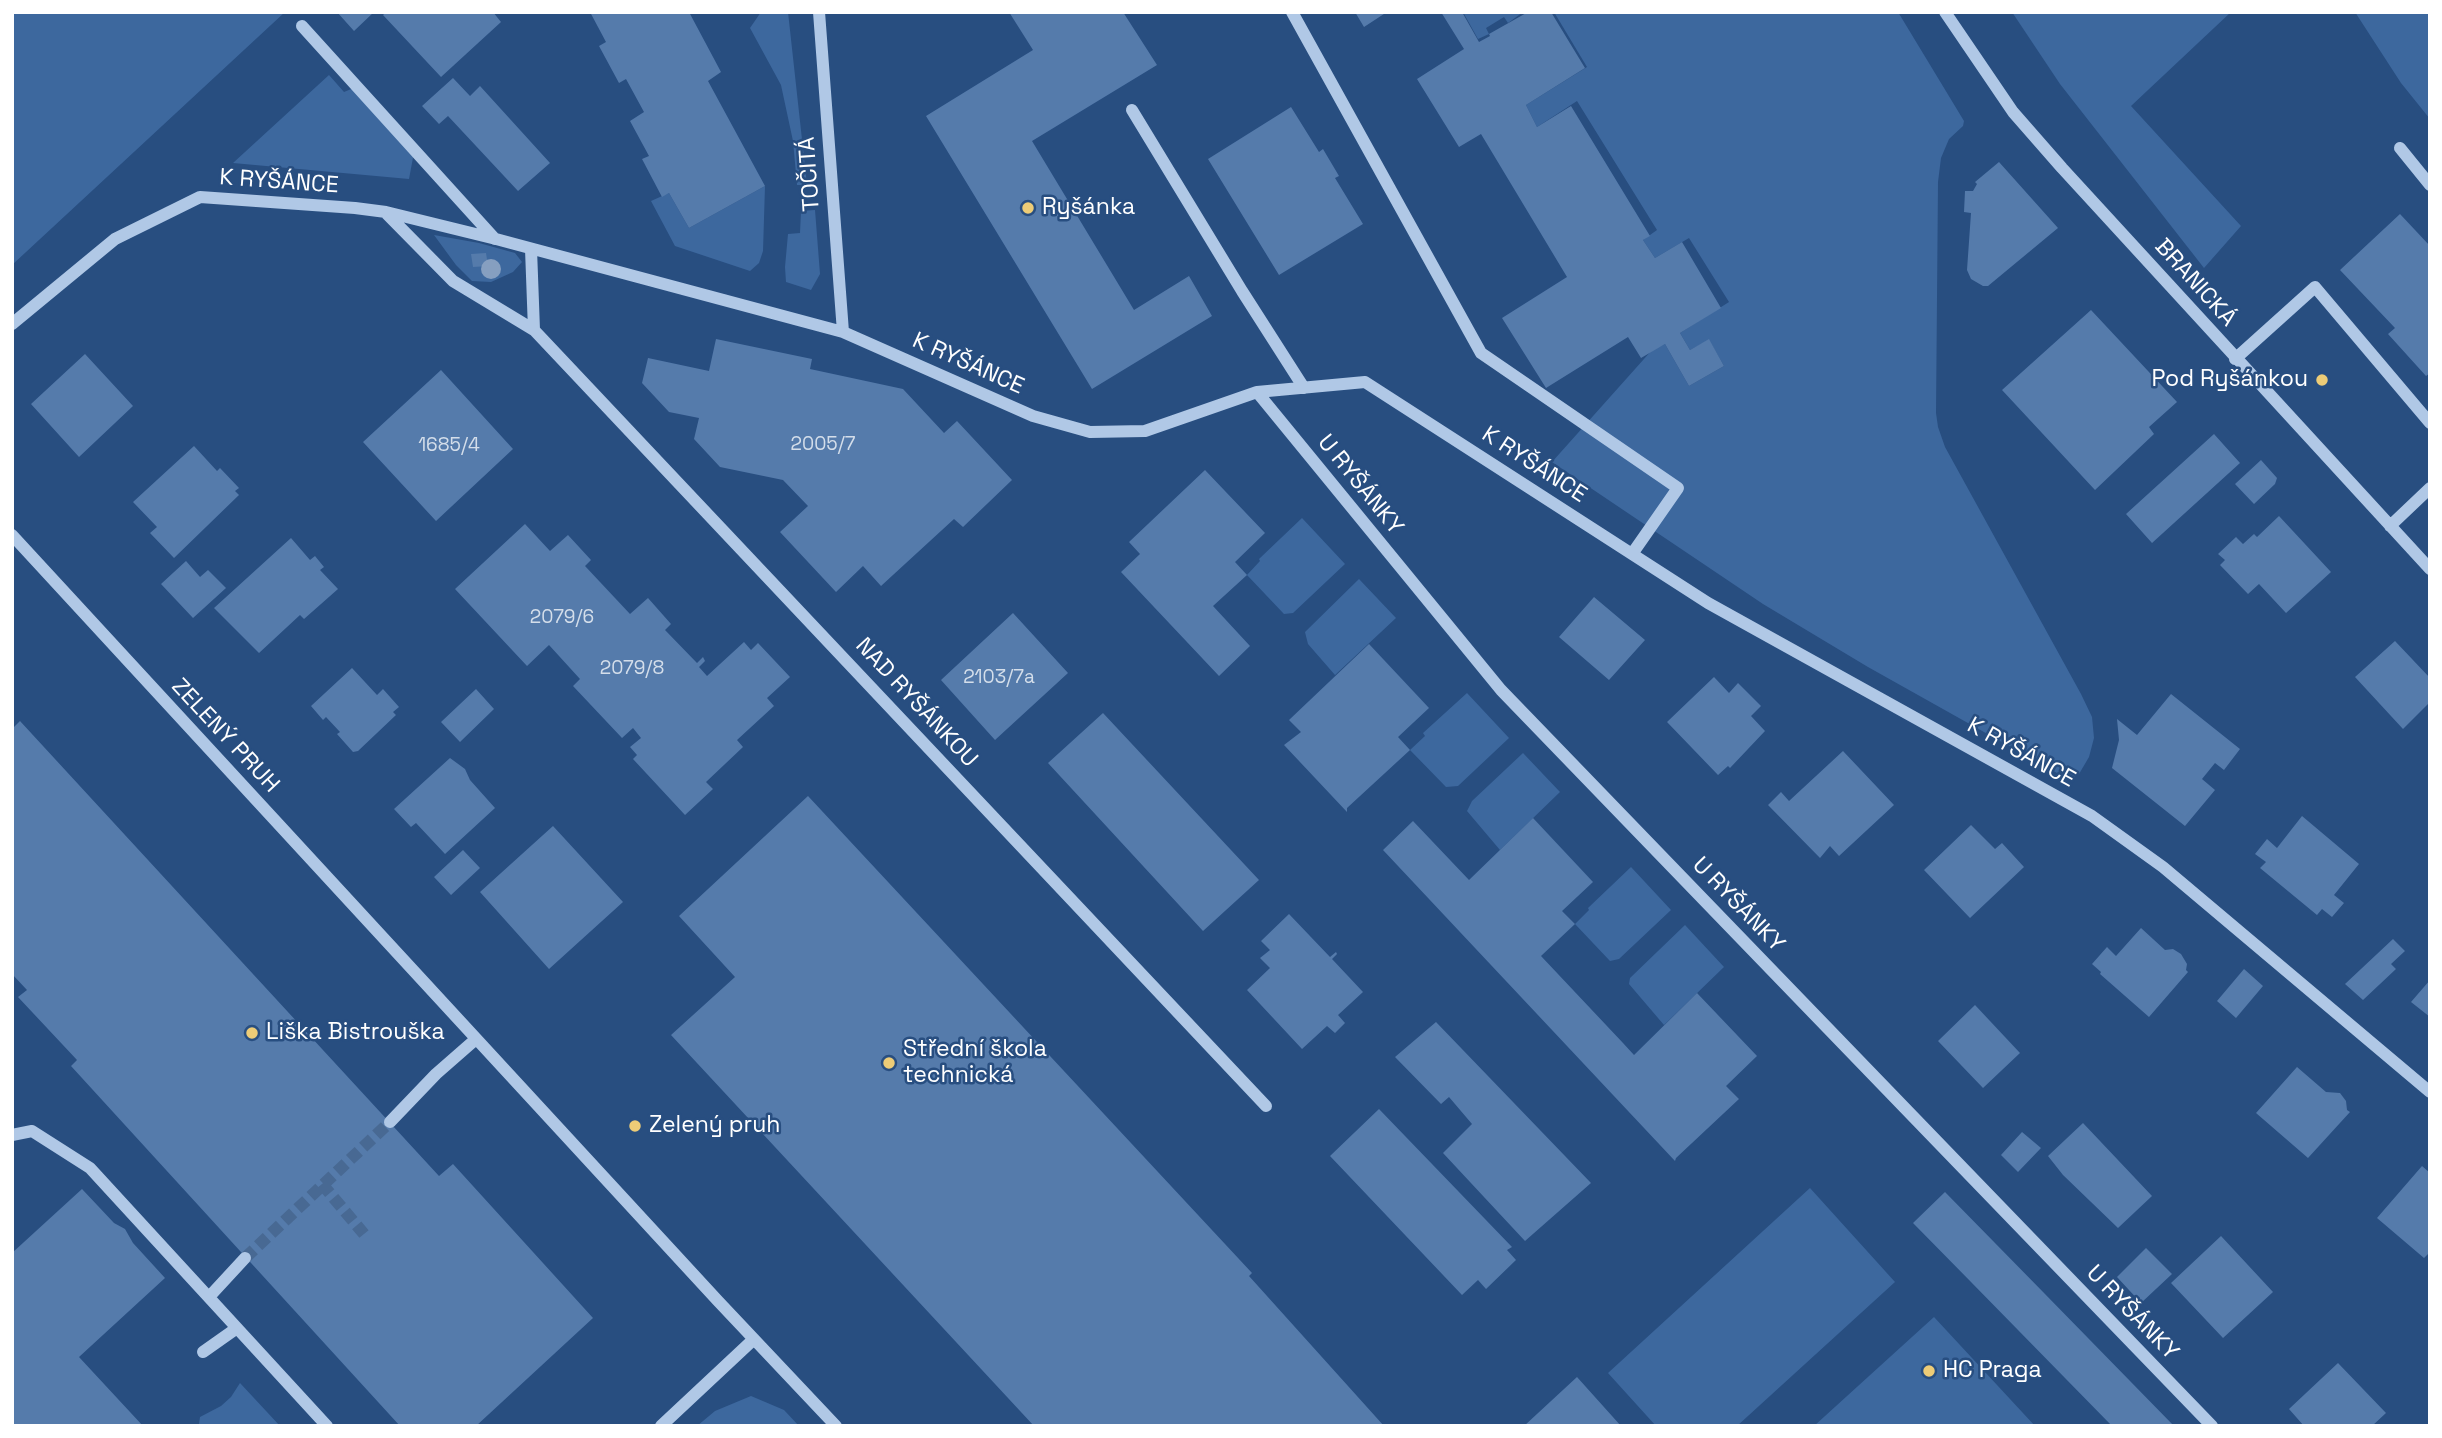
<!DOCTYPE html>
<html>
<head>
<meta charset="utf-8">
<style>
	body { margin:0 }
	#map { position:relative; width:2442px; height:1438px; overflow:hidden; background:#284e80; font-family:"Space Grotesk",sans-serif }
	canvas { display:block }
	.frame { position:absolute; inset:0; border:14px solid #fff; pointer-events:none }
</style>
</head>
<body>
<div id="map">
<canvas width="2442" height="1438"></canvas>
<div class="frame"></div>
</div>
<script>
const context = document.querySelector('canvas').getContext('2d');
context.lineJoin = 'round';
function fill(path, color) {
  context.fillStyle = color;
  context.fill(path, 'evenodd');
}
function toPath(rows) {
  const path = new Path2D();
  for (const r of rows) {
    path.moveTo(r[0], r[1]);
    for (let i = 2; i < r.length; i += 2) path.lineTo(r[i], r[i + 1]);
  }
  return path;
}
function trace(path, color, width, dash) {
  context.strokeStyle = color;
  context.lineWidth = width;
  context.lineCap = dash ? 'butt' : 'round';
  context.setLineDash(dash || []);
  context.stroke(path);
}
function drawText(font, color, halo, rows, align = 'center') {
  context.font = font + ' "Space Grotesk",sans-serif';
  context.lineWidth = 5;
  context.setLineDash([]);
  context.textBaseline = 'middle';
  context.strokeStyle = halo;
  context.fillStyle = color;
  for (const [text, x, y, turn = 0] of rows) {
    context.save();
    context.translate(x, y);
    context.rotate((+turn || 0) * Math.PI / 180);
    context.textAlign = isNaN(turn) ? turn : align;
    if (halo) context.strokeText(text, 0, 0);
    context.fillText(text, 0, 0);
    context.restore();
  }
}
fill(toPath([
	[12,12,285,12,12,265],
	[761,12,788,12,807,185,797,185,793,141,781,85,750,28],
	[1463,12,1523,12,1508,23,1504,17,1486,28,1489,34,1478,39],
	[1554,12,1898,12,1964,121,1963,126,1949,139,1941,158,1938,182,1936,413,1938,427,1945,447,2081,694,2092,717,2094,738,2089,757,2079,774,2072,778,2066,778,1868,667,1763,604,1552,462,1652,350,1665,344,1689,386,1724,366,1709,340,1690,350,1680,333,1729,302,1689,238,1655,258,1643,240,1657,230,1577,101,1537,127,1526,105,1587,67],
	[2012,12,2231,12,2131,106,2241,226,2204,268,2060,84],
	[2355,12,2430,12,2430,119,2401,83],
	[329,75,344,92,356,87,415,147,409,179,233,163],
	[765,186,763,251,759,263,750,271,675,246,651,201,669,193,689,228],
	[815,210,820,274,811,290,786,282,785,267,788,234,800,233,801,211],
	[434,235,479,243,515,253,522,262,513,272,491,282,472,281,456,265],
	[1302,518,1345,564,1293,613,1284,614,1247,575,1260,561,1259,559],
	[1359,579,1396,618,1335,675,1308,644,1305,632],
	[1467,693,1509,738,1458,786,1446,787,1410,750,1425,736,1423,733],
	[1523,753,1560,792,1500,850,1467,811,1472,801],
	[1631,867,1671,910,1619,959,1610,961,1575,924,1589,910,1588,908],
	[1685,925,1724,967,1664,1025,1629,984,1630,978],
	[1810,1188,1895,1282,1737,1426,1656,1426,1608,1373],
	[1934,1317,2035,1426,1814,1426],
	[240,1383,280,1426,201,1426,199,1424,200,1417,221,1406,231,1397],
	[751,1396,784,1410,799,1426,697,1426,715,1411]
]), '#3d689e');
fill(toPath([
	[337,12,374,12,354,31],
	[386,12,493,12,501,22,441,77,383,15],
	[590,12,689,12,721,72,708,81,765,186,689,228,669,193,662,197,642,159,649,156,630,121,644,112,626,79,619,83,599,46,606,42],
	[1009,12,1123,12,1157,65,1032,141,1134,310,1189,276,1212,316,1092,389,926,116,1033,50],
	[1355,12,1387,12,1364,27],
	[1441,12,1462,12,1479,42,1490,36,1489,34,1528,12,1551,12,1585,68,1526,105,1537,127,1571,106,1650,236,1643,240,1655,258,1682,242,1721,308,1680,333,1690,350,1709,339,1724,366,1689,386,1665,344,1641,358,1628,337,1546,388,1502,318,1567,277,1481,134,1459,147,1417,79,1464,49],
	[453,78,470,96,480,86,550,163,518,191,448,116,439,124,422,106],
	[1291,107,1319,152,1323,149,1339,176,1335,178,1363,224,1279,275,1208,159],
	[1999,162,2058,228,1988,286,1983,286,1971,279,1967,270,1971,213,1964,212,1965,191,1973,191,1977,184,1975,182],
	[2400,214,2430,246,2430,373,2426,376,2388,334,2395,328,2340,270],
	[486,253,488,266,473,267,471,254],
	[2091,310,2177,402,2149,427,2154,434,2095,490,2002,390],
	[716,339,812,359,810,369,903,389,944,433,957,421,1012,480,963,527,954,519,881,586,863,566,836,592,780,532,808,506,783,480,720,467,694,439,699,418,669,412,642,383,648,358,709,371],
	[85,354,133,406,79,457,31,404],
	[441,370,513,449,436,521,363,442],
	[2214,434,2240,463,2152,543,2126,514],
	[194,446,217,471,220,468,239,488,235,491,239,495,174,558,150,533,157,527,133,502],
	[2261,460,2277,478,2275,484,2254,504,2235,484],
	[1205,470,1265,533,1235,562,1247,575,1213,606,1250,646,1219,676,1121,572,1140,554,1129,542],
	[2279,516,2331,572,2286,613,2259,584,2248,594,2220,565,2225,560,2218,554,2236,537,2243,544,2254,534,2257,537],
	[525,524,550,551,568,535,591,560,585,566,630,614,648,598,671,624,665,630,697,663,703,657,705,661,699,667,707,676,744,642,751,650,758,643,790,677,767,698,774,706,737,740,743,747,706,782,713,789,685,815,633,759,637,755,630,747,641,738,633,728,622,738,573,686,580,679,549,645,527,666,455,589],
	[291,538,310,560,315,556,324,567,320,570,338,589,304,619,300,615,259,653,214,608],
	[186,561,200,577,208,570,226,588,193,618,161,584],
	[1594,597,1645,640,1609,680,1559,637],
	[1013,613,1068,673,995,740,941,680],
	[2395,641,2430,678,2430,702,2403,729,2355,677],
	[1369,644,1429,708,1398,737,1410,750,1347,808,1347,812,1284,745,1301,732,1289,720],
	[352,668,377,695,383,689,399,707,393,712,396,715,358,751,353,752,337,734,340,732,326,717,323,720,311,706],
	[1714,677,1729,693,1738,683,1761,706,1751,716,1765,731,1730,768,1728,766,1718,775,1667,722],
	[476,689,494,709,460,742,441,722],
	[2171,694,2240,749,2224,770,2215,763,2202,779,2215,790,2185,826,2112,768,2119,740,2117,719,2137,735],
	[1103,713,1259,880,1203,931,1048,763],
	[20,721,439,1176,453,1164,593,1318,476,1426,400,1426,71,1066,77,1060,18,997,27,990,12,974,12,729],
	[1843,751,1894,805,1839,856,1830,846,1820,858,1768,805,1781,792,1789,801],
	[450,758,465,769,470,780,495,808,445,854,416,823,411,827,394,809],
	[808,796,1252,1273,1249,1276,1384,1426,1034,1426,671,1035,735,977,679,916],
	[2302,816,2359,864,2334,895,2344,903,2332,917,2322,909,2317,915,2260,868,2266,862,2255,854,2267,839,2277,848],
	[1533,818,1593,882,1562,911,1575,924,1541,956,1623,1043,1634,1055,1697,993,1757,1056,1726,1086,1739,1099,1676,1158,1675,1161,1383,850,1413,821,1469,880],
	[1971,825,1995,849,2002,843,2024,867,1970,918,1924,870],
	[553,826,623,902,549,969,480,892],
	[463,850,480,868,451,895,434,877],
	[1289,914,1330,957,1336,952,1337,954,1332,959,1363,992,1338,1015,1345,1023,1335,1033,1327,1026,1302,1049,1247,990,1270,968,1260,958,1270,950,1261,941],
	[2141,928,2165,950,2173,949,2181,954,2187,964,2186,970,2188,972,2149,1017,2100,974,2101,972,2092,964,2107,947,2116,956],
	[2393,939,2405,951,2391,964,2396,969,2363,1000,2345,984],
	[2244,969,2263,986,2236,1018,2217,1001],
	[2430,980,2430,1017,2411,1002],
	[1975,1005,2020,1053,1983,1088,1938,1041],
	[1436,1022,1591,1183,1525,1241,1443,1153,1472,1124,1449,1097,1441,1104,1395,1057],
	[2297,1067,2326,1092,2340,1093,2346,1101,2347,1110,2350,1112,2308,1158,2256,1113],
	[1379,1109,1512,1247,1507,1250,1516,1260,1486,1289,1478,1280,1462,1295,1330,1156],
	[2083,1123,2152,1196,2118,1228,2063,1175,2048,1156],
	[2022,1132,2041,1148,2018,1172,2001,1155],
	[2422,1166,2430,1173,2430,1252,2424,1258,2377,1218],
	[82,1189,114,1223,125,1229,133,1243,165,1278,79,1357,143,1426,12,1426,12,1253],
	[1945,1192,2045,1294,2174,1426,2112,1426,1971,1282,1913,1223],
	[2221,1236,2273,1292,2223,1338,2171,1283],
	[2146,1248,2172,1274,2141,1303,2117,1277],
	[2338,1363,2386,1413,2372,1426,2304,1426,2289,1409],
	[1577,1377,1621,1426,1524,1426]
]), '#557bab');
trace(toPath([
	[322,1184,364,1234],
	[245,1258,390,1122]
]), '#486993', 12, [12, 6]);
trace(toPath([
	[819,12,843,332],
	[1292,12,1481,353,1678,488,1632,554],
	[1945,12,2013,112,2062,168,2430,569],
	[302,26,495,239],
	[1132,110,1242,291,1304,388],
	[2400,148,2430,185],
	[386,213,453,281,534,330,1266,1106],
	[531,249,534,330],
	[12,324,115,239,200,197,355,208,386,212,496,239,843,332,1033,416,1090,432,1145,431,1257,392,1365,382,1708,603,2092,816,2163,867,2430,1092],
	[2235,359,2315,287,2430,423],
	[1257,392,1501,690,2212,1426],
	[2390,526,2430,488],
	[12,535,718,1301,836,1426],
	[390,1122,436,1074,476,1039],
	[12,1135,32,1131,90,1168,327,1426],
	[209,1297,245,1258],
	[203,1352,237,1328],
	[661,1426,754,1339]
]), '#b0c8e6', 12);
context.fillStyle = '#869fc0';
for (const [x, y] of [
	[491,269]
]) {
  context.beginPath();
  context.arc(x, y, 10, 0, 2 * Math.PI);
  context.fill();
}
for (const [x, y, r, color] of [
	[1028,208,7,"#edcc77"],
	[2322,380,7,"#edcc77"],
	[252,1033,7,"#edcc77"],
	[889,1063,7,"#edcc77"],
	[635,1126,7,"#edcc77"],
	[1929,1371,7,"#edcc77"]
]) {
  const dot = new Path2D();
  dot.arc(x, y, r, 0, 2 * Math.PI);
  context.fillStyle = color;
  context.fill(dot);
  trace(dot, '#284e80', 2.5);
}
drawText('19px', '#d4deea', null, [
	["2005/7",823,445],
	["1685/4",449,446],
	["2079/6",562,618],
	["2079/8",632,669],
	["2103/7a",999,678]
]);
drawText('23px', '#fff', '#284e80', [
	["TOČITÁ",810,174,-94],
	["K RYŠÁNCE",279,182,4],
	["BRANICKÁ",2195,283,48],
	["K RYŠÁNCE",968,364,24],
	["K RYŠÁNCE",1534,465,33],
	["U RYŠÁNKY",1360,485,51],
	["NAD RYŠÁNKOU",916,703,47],
	["ZELENÝ PRUH",225,736,47],
	["K RYŠÁNCE",2021,753,29],
	["U RYŠÁNKY",1738,905,46],
	["U RYŠÁNKY",2132,1313,46]
]);
drawText('23px', '#fff', '#284e80', [
	["Ryšánka",1042,208],
	["Pod Ryšánkou",2308,380,"right"],
	["Liška Bistrouška",266,1033],
	["Střední škola",903,1050],
	["technická",903,1076],
	["Zelený pruh",649,1126],
	["HC Praga",1943,1371]
], 'left');
</script>
</body>
</html>
